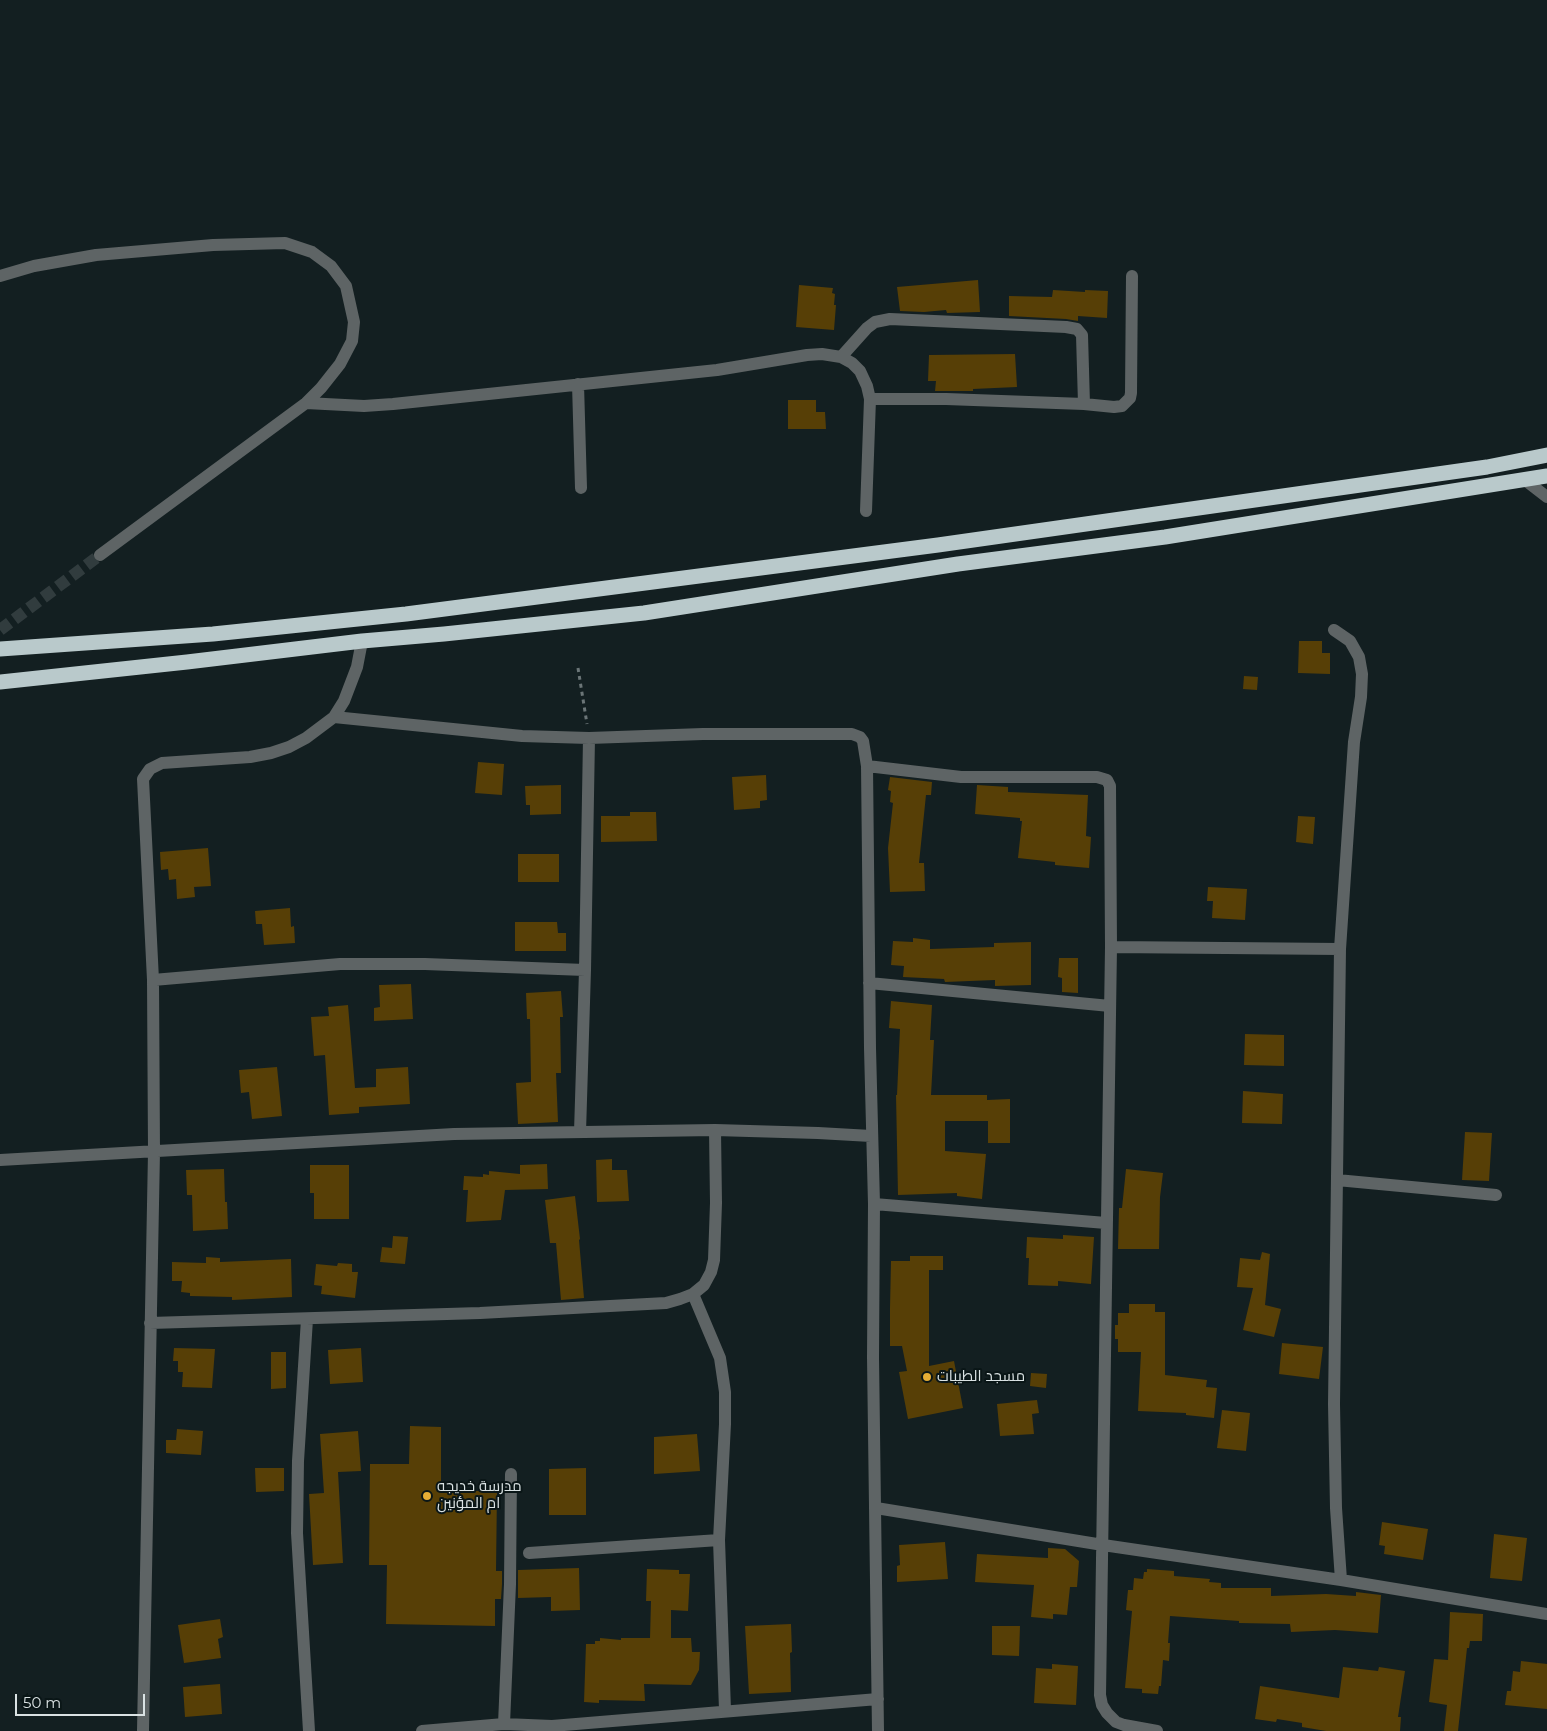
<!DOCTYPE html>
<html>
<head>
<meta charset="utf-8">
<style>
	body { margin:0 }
	#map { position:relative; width:1547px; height:1731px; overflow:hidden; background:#131f21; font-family:Montserrat,sans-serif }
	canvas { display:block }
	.scale { position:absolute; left:15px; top:1694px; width:130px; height:22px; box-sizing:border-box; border:2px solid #dae2e3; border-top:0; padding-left:6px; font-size:15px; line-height:18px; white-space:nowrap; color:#dae2e3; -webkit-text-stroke:4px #0a1617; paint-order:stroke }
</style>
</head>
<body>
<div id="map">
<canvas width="1547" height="1731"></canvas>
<div class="scale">50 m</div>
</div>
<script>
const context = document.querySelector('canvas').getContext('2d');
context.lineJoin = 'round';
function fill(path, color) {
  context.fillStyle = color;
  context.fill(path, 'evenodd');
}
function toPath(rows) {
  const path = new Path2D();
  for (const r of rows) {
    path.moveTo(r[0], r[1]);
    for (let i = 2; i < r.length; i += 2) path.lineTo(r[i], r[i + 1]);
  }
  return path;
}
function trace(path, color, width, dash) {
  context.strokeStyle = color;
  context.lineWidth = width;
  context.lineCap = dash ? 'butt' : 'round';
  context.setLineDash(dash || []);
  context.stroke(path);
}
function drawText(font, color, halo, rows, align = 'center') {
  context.font = font + ' Montserrat,Cairo,sans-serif';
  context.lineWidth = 4;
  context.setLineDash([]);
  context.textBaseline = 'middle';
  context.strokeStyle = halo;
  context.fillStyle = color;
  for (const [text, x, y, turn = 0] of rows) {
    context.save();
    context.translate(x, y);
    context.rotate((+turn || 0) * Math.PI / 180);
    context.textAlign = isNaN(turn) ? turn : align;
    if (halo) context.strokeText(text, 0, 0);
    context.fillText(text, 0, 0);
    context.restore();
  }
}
fill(toPath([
	[978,280,980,312,947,313,946,310,924,312,900,311,897,287],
	[799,285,833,288,832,293,835,294,834,305,836,305,834,330,796,327],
	[1053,290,1085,292,1085,290,1108,291,1107,318,1078,316,1078,321,1066,319,1009,316,1009,296,1052,297],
	[1015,354,1017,387,973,389,973,391,935,391,936,381,928,381,929,355],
	[788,400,816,400,816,412,825,412,826,429,788,429],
	[1299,641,1322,641,1322,653,1330,653,1330,674,1298,673],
	[1244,676,1258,677,1257,690,1243,689],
	[478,762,504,764,502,795,475,793],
	[766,775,767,800,760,801,760,808,734,810,732,777],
	[890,777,932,782,931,795,926,795,919,863,924,863,925,891,890,892,888,848,893,803,890,802,891,791,888,790],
	[561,785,561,814,530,815,530,805,526,805,525,786],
	[977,785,1008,787,1008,792,1088,795,1086,836,1091,837,1089,868,1055,865,1055,862,1018,858,1022,821,1020,821,1020,818,975,814],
	[630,812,656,812,657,841,601,842,601,816,630,816],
	[1298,816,1315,817,1313,844,1296,842],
	[208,848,211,886,194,887,195,897,177,899,176,879,169,880,168,869,161,870,160,852],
	[518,854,559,854,559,882,518,882],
	[1208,887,1247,889,1245,920,1212,918,1213,901,1207,901],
	[290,908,291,927,294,926,295,943,264,945,262,924,256,924,255,911],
	[515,922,557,922,558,933,566,933,566,951,515,951],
	[913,938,930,940,930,949,994,947,994,943,1031,942,1031,985,995,986,995,980,945,982,944,979,903,977,904,966,891,965,893,941,913,942],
	[1059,958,1078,958,1078,993,1062,992,1062,978,1058,977],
	[411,984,413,1019,374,1021,374,1008,380,1007,379,985],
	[561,991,563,1017,560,1017,561,1073,556,1073,558,1122,518,1124,516,1083,531,1082,530,1019,527,1019,526,993],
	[891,1001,932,1005,930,1040,934,1040,931,1095,987,1095,987,1100,1010,1099,1010,1143,988,1143,988,1121,945,1121,945,1151,986,1154,982,1199,957,1196,957,1193,898,1195,896,1095,897,1095,900,1029,889,1028],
	[348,1005,355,1088,376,1087,376,1069,408,1067,410,1104,359,1107,359,1113,329,1115,325,1055,314,1056,311,1017,329,1016,328,1007],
	[1245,1034,1284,1035,1284,1066,1244,1065],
	[277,1067,282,1116,252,1119,249,1092,241,1093,239,1070],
	[1243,1091,1283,1094,1282,1124,1242,1123],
	[1465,1132,1492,1133,1489,1181,1462,1180],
	[612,1159,612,1170,627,1170,629,1201,597,1202,596,1160],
	[547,1164,548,1189,505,1190,501,1220,466,1222,468,1190,463,1190,464,1176,483,1177,483,1174,489,1175,489,1171,520,1174,520,1165],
	[310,1165,349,1165,349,1219,314,1219,314,1193,310,1193],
	[224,1169,225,1202,227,1202,228,1229,193,1231,192,1195,187,1195,186,1170],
	[1126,1169,1163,1173,1160,1197,1159,1249,1118,1249,1119,1208,1122,1208],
	[575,1196,580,1239,579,1240,584,1298,561,1300,556,1243,550,1243,545,1200],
	[1063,1235,1094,1237,1091,1284,1058,1281,1058,1286,1028,1285,1029,1258,1026,1258,1027,1237,1063,1239],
	[393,1236,408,1237,405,1264,380,1262,382,1247,392,1248],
	[1262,1252,1270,1254,1265,1305,1281,1309,1274,1337,1243,1330,1253,1288,1237,1287,1240,1258,1260,1260],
	[910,1256,943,1256,943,1270,929,1270,929,1366,954,1361,963,1408,908,1419,899,1372,907,1371,902,1346,890,1346,890,1308,891,1261,910,1261],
	[206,1257,220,1258,220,1262,291,1259,292,1297,232,1300,232,1297,190,1296,190,1293,181,1292,182,1281,172,1281,172,1262,206,1263],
	[338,1263,352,1264,352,1272,358,1272,355,1298,321,1294,322,1286,314,1285,316,1264,337,1266],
	[1129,1304,1155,1304,1155,1312,1165,1312,1165,1375,1207,1380,1206,1387,1217,1388,1214,1418,1186,1415,1186,1413,1138,1411,1141,1352,1118,1352,1118,1339,1115,1339,1115,1325,1118,1325,1118,1313,1129,1313],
	[1282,1343,1323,1347,1319,1379,1279,1374],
	[174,1348,215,1349,212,1388,182,1387,183,1372,178,1372,178,1361,173,1361],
	[361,1348,363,1382,330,1384,328,1350],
	[271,1352,286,1352,286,1388,271,1389],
	[1031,1373,1047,1374,1046,1388,1030,1386],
	[1037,1400,1039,1413,1032,1414,1034,1434,1000,1436,997,1404],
	[1222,1410,1250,1413,1246,1451,1217,1448],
	[410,1426,441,1427,441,1491,497,1491,496,1571,502,1571,502,1584,501,1599,495,1599,495,1626,386,1624,387,1565,369,1565,370,1464,409,1464],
	[177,1429,203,1431,201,1455,166,1453,166,1440,176,1440],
	[358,1431,361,1471,338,1472,343,1563,313,1565,309,1494,324,1493,320,1434],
	[697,1434,700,1471,654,1474,654,1437],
	[255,1468,284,1468,284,1491,256,1492],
	[586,1468,586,1515,549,1515,549,1469],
	[1382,1522,1428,1529,1423,1560,1384,1554,1385,1546,1379,1545],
	[1494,1534,1527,1538,1522,1581,1490,1578],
	[945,1542,948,1579,897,1582,897,1566,900,1565,899,1545],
	[1048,1548,1065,1549,1079,1561,1077,1587,1070,1587,1067,1615,1053,1614,1053,1619,1031,1617,1034,1585,975,1582,977,1554,1048,1558],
	[579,1568,580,1610,551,1611,551,1597,518,1598,518,1570],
	[647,1569,679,1570,679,1574,690,1574,688,1611,671,1610,671,1638,691,1638,692,1652,700,1652,699,1670,691,1685,644,1684,645,1701,599,1700,599,1703,584,1702,586,1644,595,1644,595,1641,600,1641,600,1638,621,1640,621,1638,650,1638,651,1601,646,1601],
	[1147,1569,1174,1571,1174,1576,1210,1579,1209,1582,1221,1583,1221,1588,1271,1588,1271,1596,1326,1594,1356,1596,1356,1592,1381,1595,1378,1633,1335,1630,1291,1632,1290,1624,1239,1623,1239,1621,1170,1616,1168,1643,1170,1643,1169,1661,1163,1660,1161,1686,1159,1686,1158,1694,1142,1693,1142,1689,1125,1688,1132,1611,1126,1610,1128,1590,1133,1590,1134,1578,1143,1579,1144,1572,1147,1572],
	[1450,1612,1483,1614,1482,1641,1470,1641,1469,1648,1467,1648,1458,1731,1444,1731,1447,1705,1429,1702,1434,1659,1448,1660],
	[220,1619,223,1637,218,1639,221,1658,184,1663,178,1625],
	[791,1624,792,1652,790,1653,791,1692,749,1694,745,1626],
	[992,1626,1020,1626,1019,1656,992,1655],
	[1521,1661,1547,1664,1547,1709,1505,1705,1507,1691,1511,1691,1513,1671,1520,1672],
	[1052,1664,1078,1666,1076,1705,1034,1703,1036,1668,1052,1669],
	[1343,1667,1378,1671,1379,1667,1405,1671,1398,1717,1401,1717,1400,1731,1326,1731,1302,1727,1302,1723,1277,1719,1276,1722,1255,1719,1260,1686,1339,1698],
	[220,1684,222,1714,185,1717,183,1687]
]), '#573f06');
trace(toPath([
	[0,630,100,555]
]), '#313c3e', 12, [12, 6]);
trace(toPath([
	[578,668,587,724]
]), '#6b7577', 3, [4, 4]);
trace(toPath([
	[0,276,34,266,96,255,213,245,285,243,312,252,331,266,346,286,354,322,352,341,340,364,321,388,306,403,100,555],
	[841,357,867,328,875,322,890,319,1066,327,1077,329,1082,335,1084,404],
	[578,384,581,488],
	[870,399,946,399,1084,404,1114,407,1122,406,1130,398,1131,393,1132,276],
	[306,403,364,406,393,404,717,370,807,355,822,354,841,357,852,363,860,371,867,386,870,399,866,511],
	[1525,480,1547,497],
	[1334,630,1350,641,1359,657,1362,674,1361,697,1354,742,1340,949,1334,1404,1336,1508,1341,1580],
	[334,717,522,736,589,738,703,734,852,734,860,737,863,741,867,766,870,1048,874,1204,873,1357,878,1731],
	[867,766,961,777,1097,777,1107,780,1110,786,1111,947,1100,1695,1102,1705,1107,1713,1116,1722,1124,1725,1157,1731],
	[1111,947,1340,949],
	[153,980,340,964,425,964,585,970],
	[869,983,1110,1006],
	[580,1132,585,970,589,738],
	[0,1160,454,1134,715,1130,818,1133,871,1136],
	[1337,1180,1496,1195],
	[874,1204,1106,1223],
	[693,1294,720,1358,725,1392,725,1424,719,1540,725,1710],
	[307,1319,298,1461,297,1533,309,1731],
	[150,1323,480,1313,666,1303,680,1299,693,1294,704,1285,711,1272,714,1260,716,1203,715,1130],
	[876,1508,1103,1545,1341,1580,1547,1614],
	[529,1553,719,1540],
	[504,1724,510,1584,511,1474],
	[143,1731,154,1152,153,980,143,779,150,769,162,763,250,757,271,753,289,747,306,738,334,717,344,701,357,667,362,641],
	[422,1731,504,1724,552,1726,878,1699]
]), '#5e6465', 12);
trace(toPath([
	[0,649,213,634,406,614,938,545,1487,467,1547,455],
	[0,682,187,662,362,641,444,634,644,613,958,564,1165,537,1547,476]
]), '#b9c9cb', 15);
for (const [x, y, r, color] of [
	[927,1377,5,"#e5ad35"],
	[427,1496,5,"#e5ad35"]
]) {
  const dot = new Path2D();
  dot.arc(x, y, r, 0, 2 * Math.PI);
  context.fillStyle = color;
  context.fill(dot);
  trace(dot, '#0a1617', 2);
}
drawText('15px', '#dae2e3', '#0a1617', [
	["مسجد الطيبات",937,1377],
	["مدرسة خديجه",437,1487],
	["ام المؤنين",437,1504]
], 'left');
</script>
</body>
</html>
